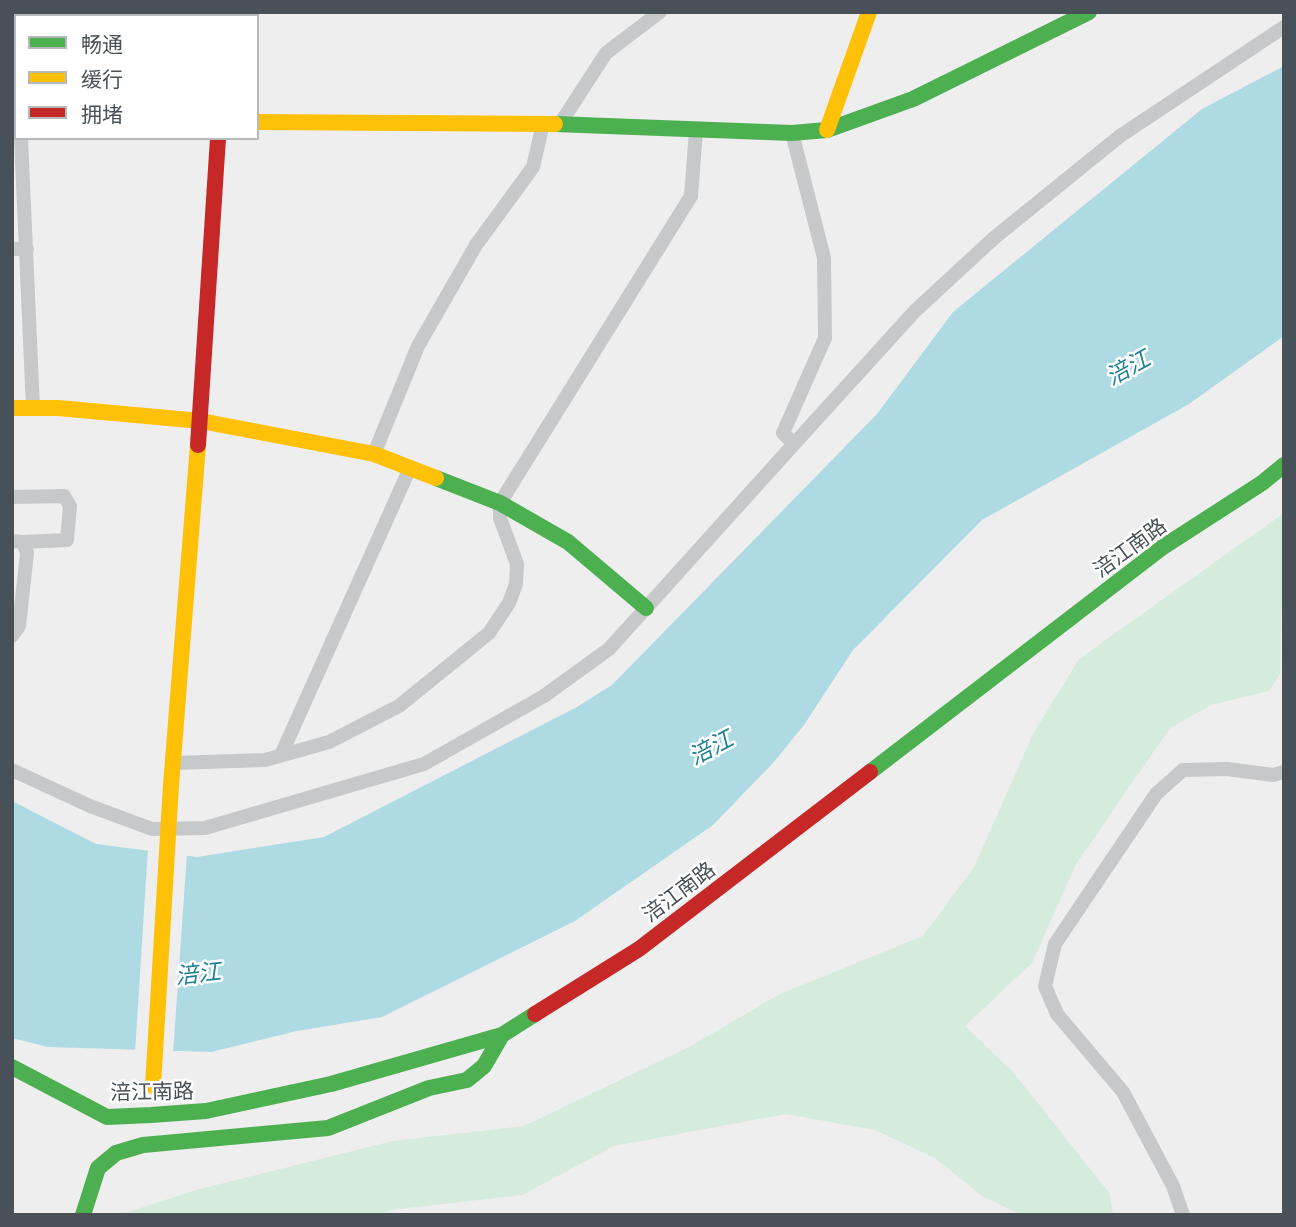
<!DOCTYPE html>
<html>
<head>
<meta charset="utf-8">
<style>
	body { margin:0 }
	#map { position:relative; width:1296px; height:1227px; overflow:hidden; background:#eee; font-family:"Exo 2","Noto Sans SC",sans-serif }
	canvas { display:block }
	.frame { position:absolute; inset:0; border:14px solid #485158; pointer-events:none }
	.legend { position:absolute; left:14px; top:14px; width:245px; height:126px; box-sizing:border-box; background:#fff; border:2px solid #b6b9bc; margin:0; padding:9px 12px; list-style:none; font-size:21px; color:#485158 }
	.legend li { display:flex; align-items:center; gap:14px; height:35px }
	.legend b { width:35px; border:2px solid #b6b9bc }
</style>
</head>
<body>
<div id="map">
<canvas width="1296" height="1227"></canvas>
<div class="frame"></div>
<ul class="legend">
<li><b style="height:9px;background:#4caf50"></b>畅通</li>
<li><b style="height:9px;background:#ffc107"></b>缓行</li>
<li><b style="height:9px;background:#c62828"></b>拥堵</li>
</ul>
</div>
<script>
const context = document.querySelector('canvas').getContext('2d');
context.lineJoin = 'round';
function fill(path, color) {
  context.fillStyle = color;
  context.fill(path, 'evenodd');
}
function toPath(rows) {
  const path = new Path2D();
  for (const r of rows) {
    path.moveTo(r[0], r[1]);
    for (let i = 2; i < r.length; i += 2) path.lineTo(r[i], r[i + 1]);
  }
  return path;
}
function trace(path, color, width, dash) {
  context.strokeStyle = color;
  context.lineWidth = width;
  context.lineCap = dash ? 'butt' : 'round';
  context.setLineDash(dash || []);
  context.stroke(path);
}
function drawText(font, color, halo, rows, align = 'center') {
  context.font = font + ' "Exo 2","Noto Sans SC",sans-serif';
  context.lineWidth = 5;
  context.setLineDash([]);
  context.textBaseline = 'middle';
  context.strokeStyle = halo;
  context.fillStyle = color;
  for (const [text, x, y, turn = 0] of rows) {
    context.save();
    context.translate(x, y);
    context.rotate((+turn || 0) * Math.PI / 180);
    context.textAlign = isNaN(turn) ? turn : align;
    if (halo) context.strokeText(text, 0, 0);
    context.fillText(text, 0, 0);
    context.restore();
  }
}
fill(toPath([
	[1284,513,1280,674,1269,691,1211,705,1170,728,1076,864,1032,963,965,1026,1014,1073,1110,1194,1113,1215,1022,1215,982,1196,935,1158,875,1130,786,1114,614,1146,522,1195,390,1210,383,1215,119,1215,196,1190,393,1141,524,1126,689,1047,780,994,923,936,974,867,1033,734,1079,659]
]), '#d5ebdc');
fill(toPath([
	[1284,66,1284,336,1189,404,982,520,853,650,804,725,773,763,713,825,575,921,382,1017,297,1031,211,1052,48,1047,12,1038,12,801,96,844,197,857,324,837,575,708,612,685,877,414,953,312,1202,109]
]), '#aedae4');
fill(toPath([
	[148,848,187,853,173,1054,135,1053]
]), '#eee');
trace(toPath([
	[113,16,114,12],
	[560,124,606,53,660,12],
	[21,138,33,408],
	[12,249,27,249],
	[794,444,915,311,994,238,1120,136,1284,27],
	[374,454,418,346,476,245,533,167,543,124],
	[12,497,64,496,70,506,67,540,23,542],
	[12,541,23,542,27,553,19,626,12,636],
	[281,755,410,468],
	[173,763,265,760,329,742,399,706,489,633,509,603,516,584,517,564,500,518,500,503,691,196,696,131],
	[12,770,90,806,152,829,205,828,424,764,544,696,609,649,794,444,783,433,825,338,824,258,792,133],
	[1183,1215,1173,1186,1123,1092,1057,1014,1045,986,1055,944,1156,794,1183,770,1227,769,1273,775,1284,772]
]), '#c6c8c9', 14);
trace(toPath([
	[555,124,792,133,827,130,913,99,1089,12],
	[436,478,500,503,568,542,646,608],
	[870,772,1163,547,1262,483,1284,465],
	[12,1067,107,1117,151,1115,206,1111,331,1084,502,1035],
	[83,1215,98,1168,116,1153,143,1145,328,1128,429,1088,467,1080,484,1066,502,1035,535,1014]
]), '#4caf50', 16);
trace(toPath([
	[12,115,16,116],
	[257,122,555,124],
	[827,130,869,12],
	[12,408,58,408,201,421,374,454,436,478],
	[171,785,198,445]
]), '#ffc107', 16);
trace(toPath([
	[229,16,230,12],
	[198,445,218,138],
	[535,1014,639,949,870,772]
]), '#c62828', 16);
trace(toPath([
	[153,1086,171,785]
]), '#ffc107', 16);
drawText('21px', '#485158', '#fff', [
	["涪江南路",1130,548,-36],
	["涪江南路",679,892,-37],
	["涪江南路",152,1092,-1]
]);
drawText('italic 23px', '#1d8095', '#fff', [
	["涪江",1128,368,-29],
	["涪江",711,748,-28],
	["涪江",198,974,-6]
]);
</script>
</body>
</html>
